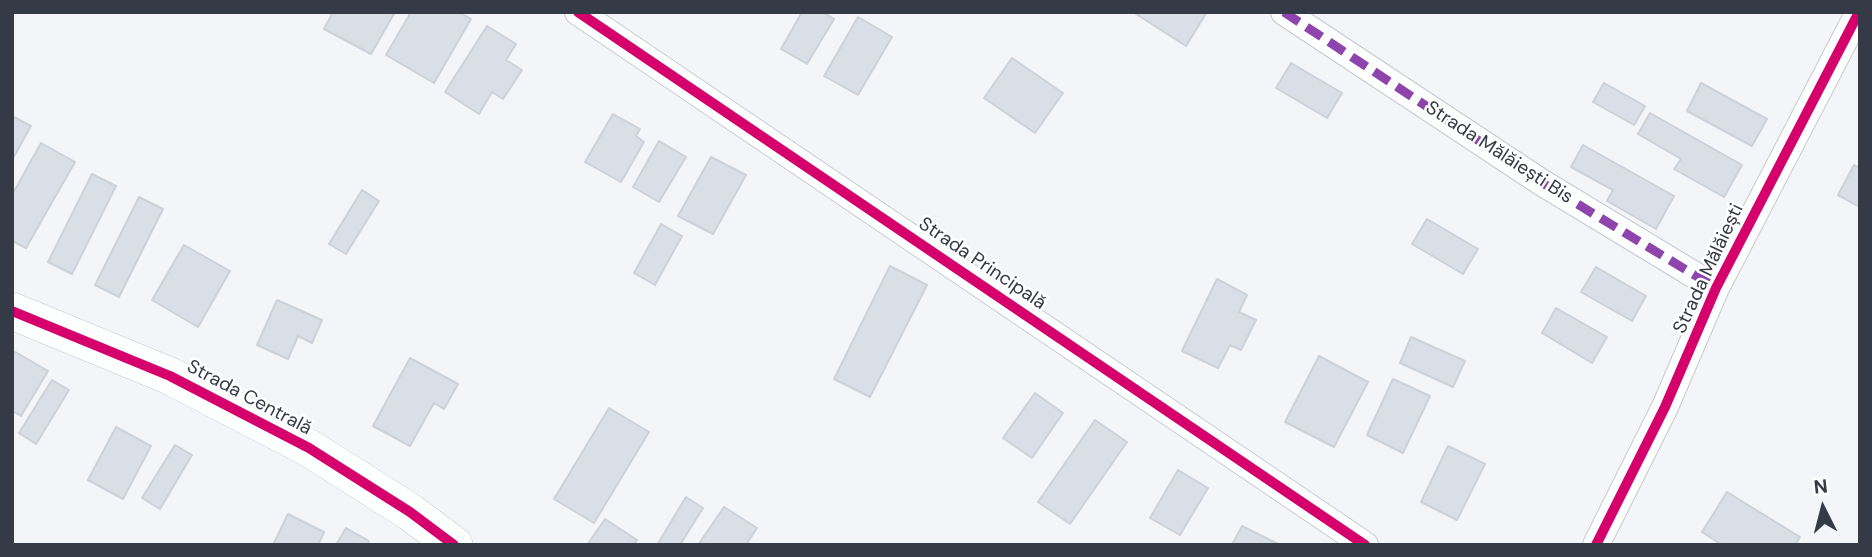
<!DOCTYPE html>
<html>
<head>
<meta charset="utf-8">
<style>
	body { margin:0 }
	#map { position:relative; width:1872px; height:557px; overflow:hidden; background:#f3f5f8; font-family:"DM Sans",sans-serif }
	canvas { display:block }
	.frame { position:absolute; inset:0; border:14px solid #353a47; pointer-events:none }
	.north { position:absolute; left:1788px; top:473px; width:70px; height:70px; -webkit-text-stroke:5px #fff; paint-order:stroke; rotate:354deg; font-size:19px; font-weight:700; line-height:28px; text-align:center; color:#353a47 }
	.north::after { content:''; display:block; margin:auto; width:24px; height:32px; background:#353a47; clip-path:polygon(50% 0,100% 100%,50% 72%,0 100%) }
</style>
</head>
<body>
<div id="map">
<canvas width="1872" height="557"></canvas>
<div class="frame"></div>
<div class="north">N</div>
</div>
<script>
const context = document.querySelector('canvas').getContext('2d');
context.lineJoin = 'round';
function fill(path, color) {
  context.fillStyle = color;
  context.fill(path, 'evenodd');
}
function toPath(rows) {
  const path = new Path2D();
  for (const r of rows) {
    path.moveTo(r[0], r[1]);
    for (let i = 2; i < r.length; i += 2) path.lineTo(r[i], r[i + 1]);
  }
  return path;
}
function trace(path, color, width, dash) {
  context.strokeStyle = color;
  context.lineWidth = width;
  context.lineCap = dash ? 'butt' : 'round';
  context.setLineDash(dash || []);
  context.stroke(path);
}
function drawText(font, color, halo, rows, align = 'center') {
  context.font = font + ' "DM Sans",sans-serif';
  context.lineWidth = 5;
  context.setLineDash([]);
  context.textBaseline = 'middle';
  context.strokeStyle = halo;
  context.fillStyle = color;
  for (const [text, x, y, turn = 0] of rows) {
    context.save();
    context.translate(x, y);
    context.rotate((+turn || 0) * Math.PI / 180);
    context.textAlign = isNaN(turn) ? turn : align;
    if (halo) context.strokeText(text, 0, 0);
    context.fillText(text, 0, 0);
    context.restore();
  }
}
const building = toPath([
	[333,12,395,12,371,54,324,29,333,12],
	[411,12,459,12,471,19,434,83,386,55,411,12],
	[802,12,823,12,834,19,807,64,781,49,802,12],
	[1133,12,1207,12,1186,46,1133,12],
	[858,17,892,37,858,95,824,76,858,17],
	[487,26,516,44,506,60,522,70,503,99,492,92,479,114,445,92,487,26],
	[1012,58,1063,93,1035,133,984,98,1012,58],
	[1291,63,1342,93,1327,118,1276,88,1291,63],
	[1604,83,1645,106,1634,125,1593,102,1604,83],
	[1701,83,1767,119,1752,146,1687,111,1701,83],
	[1650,113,1742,165,1724,197,1674,169,1681,159,1638,134,1650,113],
	[613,114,640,129,636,136,644,142,621,182,585,162,613,114],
	[12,116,31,126,12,160,12,116],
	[659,141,686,157,659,202,633,187,659,141],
	[41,143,75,162,26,248,12,241,12,195,41,143],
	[1583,145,1674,196,1656,229,1607,201,1613,190,1571,167,1583,145],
	[711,157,746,175,713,234,678,216,711,157],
	[1854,165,1860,168,1860,207,1838,195,1854,165],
	[92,174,116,186,72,274,48,262,92,174],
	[362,190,379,201,346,254,329,244,362,190],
	[139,197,163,209,119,297,95,285,139,197],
	[1427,219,1478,249,1463,274,1412,244,1427,219],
	[661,224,682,236,655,285,634,273,661,224],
	[184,245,230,271,198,327,152,300,184,245],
	[890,266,927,285,870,397,834,379,890,266],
	[1596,267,1646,296,1632,321,1581,292,1596,267],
	[1217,279,1247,295,1239,312,1256,320,1241,350,1230,345,1218,368,1182,351,1217,279],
	[277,300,322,320,312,343,298,336,288,359,257,345,277,300],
	[1556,308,1607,337,1592,363,1542,333,1556,308],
	[1411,337,1465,361,1453,387,1400,363,1411,337],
	[12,350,48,371,21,416,12,411,12,350],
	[1319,356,1368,382,1334,447,1285,422,1319,356],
	[410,358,458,384,444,409,434,403,410,446,373,426,410,358],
	[1393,379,1430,396,1403,453,1367,435,1393,379],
	[52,380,69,390,36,444,19,433,52,380],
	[1035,393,1063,413,1032,458,1003,438,1035,393],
	[609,408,649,432,594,523,554,499,609,408],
	[1095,420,1127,442,1070,524,1038,502,1095,420],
	[116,427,151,446,123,499,88,480,116,427],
	[175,445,192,455,160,509,142,498,175,445],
	[1448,446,1485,464,1457,520,1421,502,1448,446],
	[1178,470,1208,488,1180,535,1150,518,1178,470],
	[1727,492,1800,537,1795,545,1722,545,1702,532,1727,492],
	[686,497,703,508,680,545,657,545,686,497],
	[724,507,757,528,746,545,698,545,724,507],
	[288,514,324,532,318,545,273,545,288,514],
	[605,519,637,540,634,545,587,545,605,519],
	[1242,526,1278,544,1277,545,1232,545,1242,526],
	[346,528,369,541,367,545,336,545,346,528]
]);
fill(building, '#dadee6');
trace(building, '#cdd1d8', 2);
const minor = toPath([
	[578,12,1365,545],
	[1284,12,1541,182,1716,288],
	[1596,545,1665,407,1716,288,1859,12]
]);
const secondary = toPath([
	[12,311,170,376,309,448,410,512,454,545]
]);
trace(minor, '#c7cad2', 28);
trace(secondary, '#c7cad2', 38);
trace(minor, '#fdfefe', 26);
trace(secondary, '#fdfefe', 37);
trace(toPath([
	[1284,12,1541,182,1716,288]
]), '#8e44ad', 9, [18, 9]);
trace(toPath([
	[578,12,1365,545],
	[12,311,170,376,309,448,410,512,454,545],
	[1596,545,1665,407,1716,288,1859,12]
]), '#d6006c', 10);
drawText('19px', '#353a47', '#fff', [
	["Strada Mălăiești Bis",1499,153,33],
	["Strada Principală",982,264,34],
	["Strada Mălăiești",1709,269,-65],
	["Strada Centrală",249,398,28]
]);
</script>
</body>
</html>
